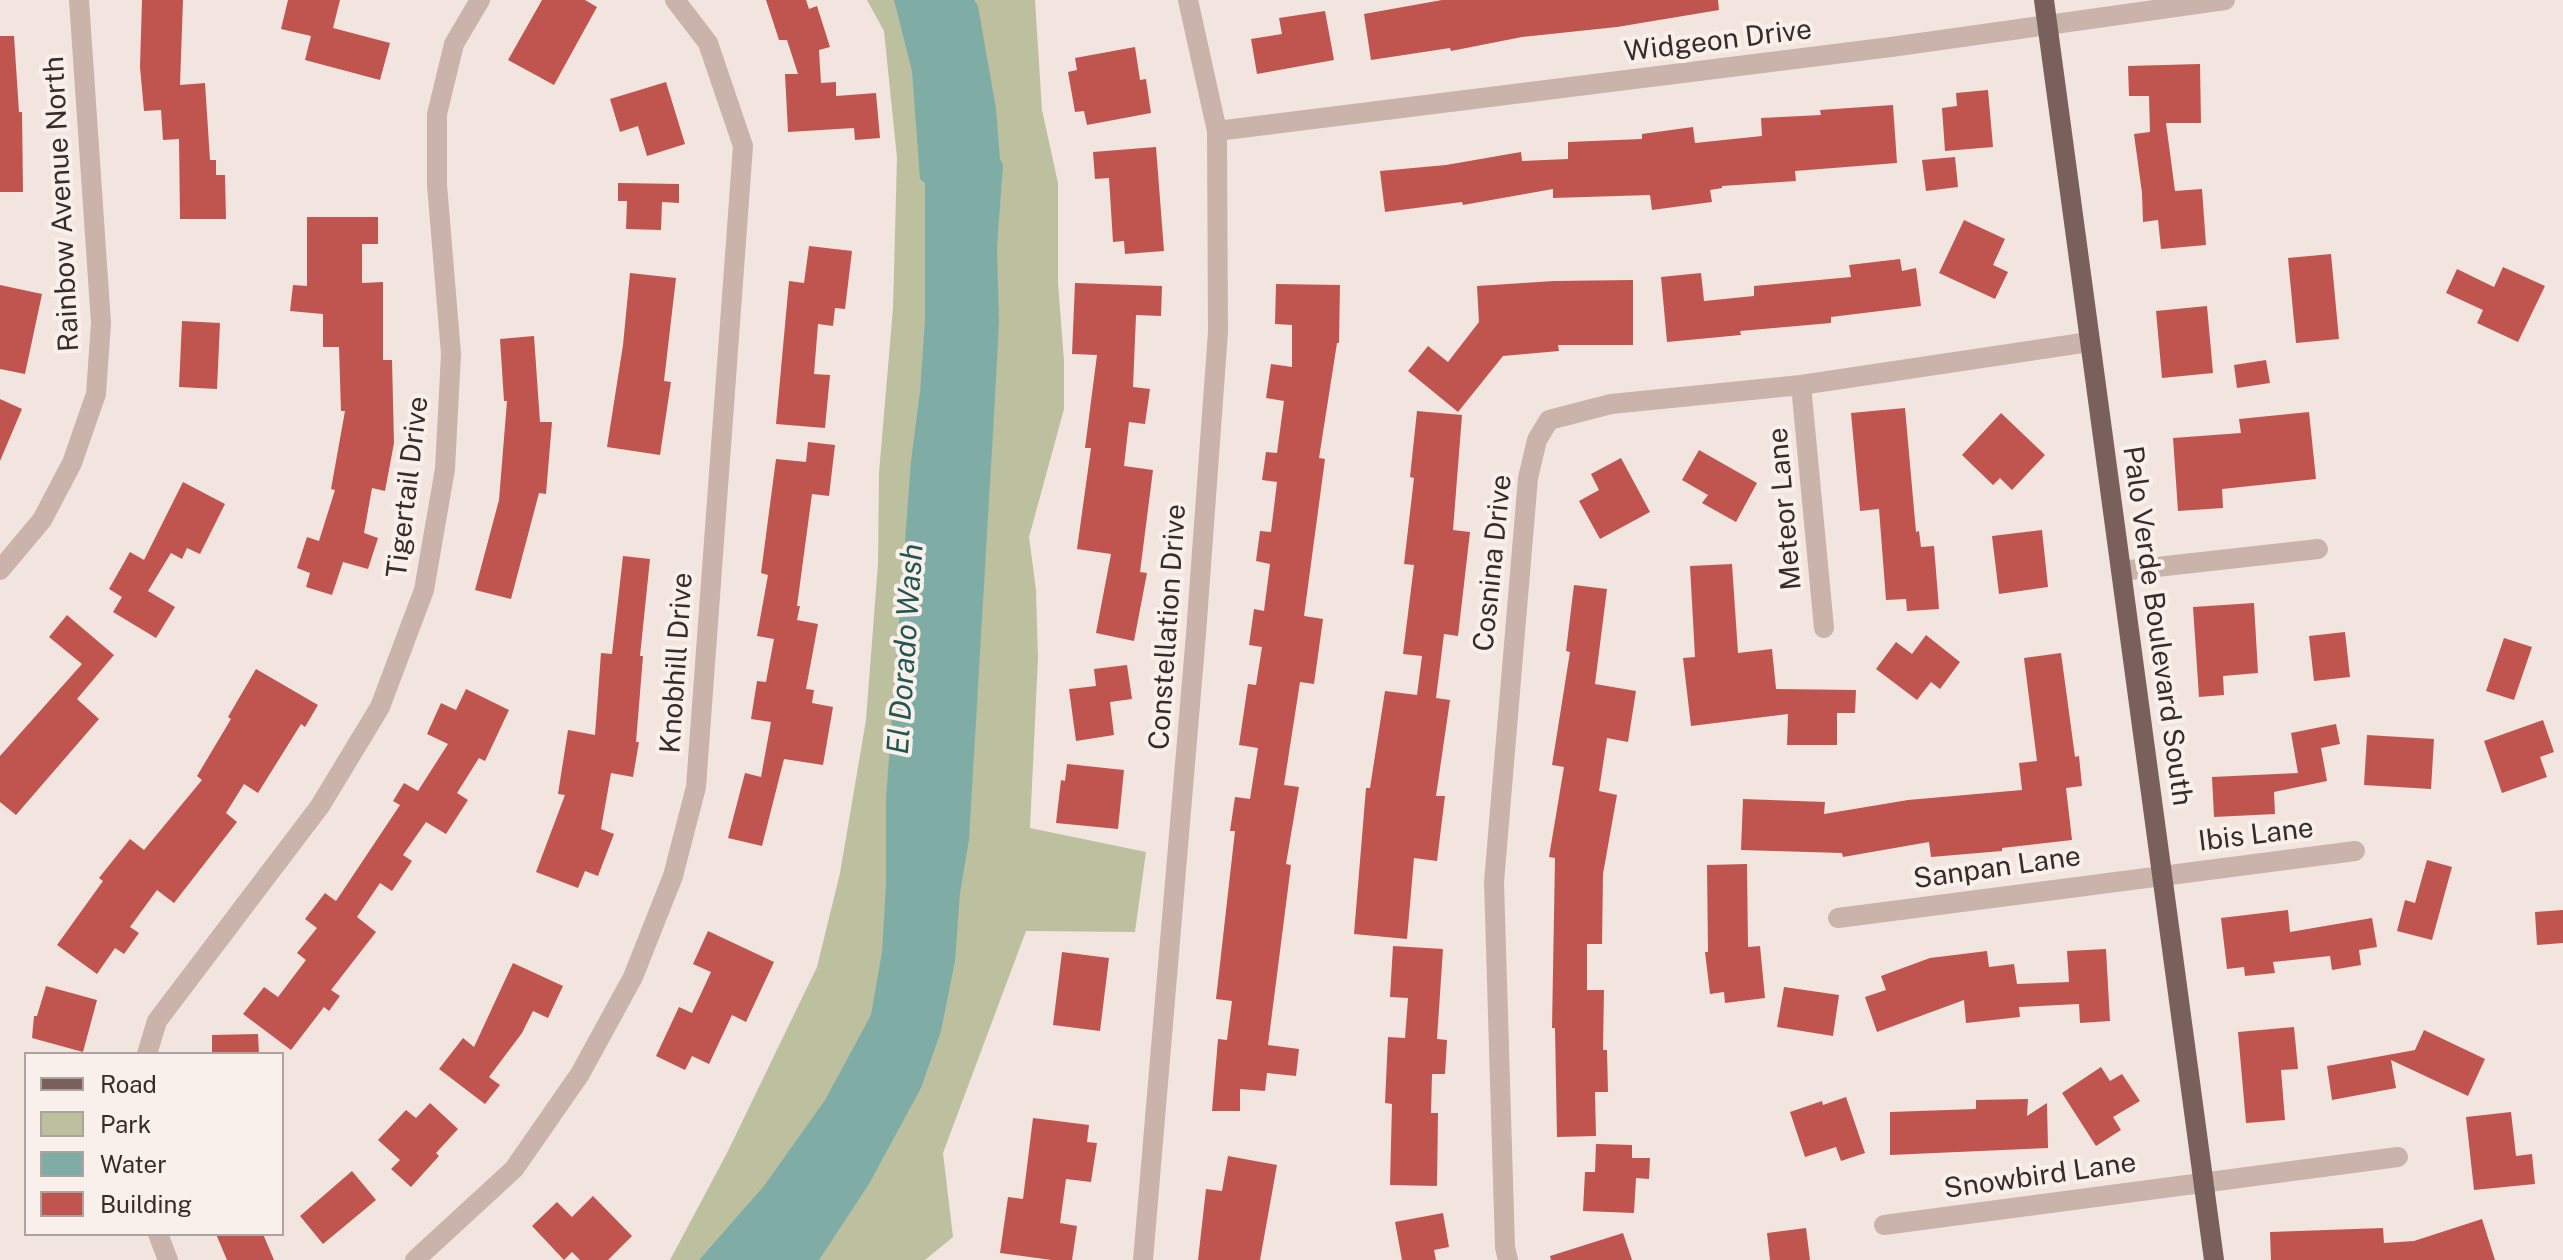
<!DOCTYPE html>
<html>
<head>
<meta charset="utf-8">
<style>
	body { margin:0 }
	#map { position:relative; width:2563px; height:1260px; overflow:hidden; background:#f2e5df; font-family:"Public Sans",sans-serif }
	canvas { display:block }
	.legend { position:absolute; left:24px; top:1052px; width:260px; height:184px; box-sizing:border-box; background:#f9f0eb; border:2px solid #aca29e; margin:0; padding:10px 14px; list-style:none; font-size:24px; color:#382c2a }
	.legend li { display:flex; align-items:center; gap:16px; height:40px }
	.legend b { width:40px; border:2px solid #aca29e }
</style>
</head>
<body>
<div id="map">
<canvas width="2563" height="1260"></canvas>
<ul class="legend">
<li><b style="height:10px;background:#79605c"></b>Road</li>
<li><b style="height:22px;background:#bcc09f"></b>Park</li>
<li><b style="height:22px;background:#7fada6"></b>Water</li>
<li><b style="height:22px;background:#c0544f"></b>Building</li>
</ul>
</div>
<script>
const context = document.querySelector('canvas').getContext('2d');
context.lineJoin = 'round';
function fill(path, color) {
  context.fillStyle = color;
  context.fill(path, 'evenodd');
}
function toPath(rows) {
  const path = new Path2D();
  for (const r of rows) {
    path.moveTo(r[0], r[1]);
    for (let i = 2; i < r.length; i += 2) path.lineTo(r[i], r[i + 1]);
  }
  return path;
}
function trace(path, color, width, dash) {
  context.strokeStyle = color;
  context.lineWidth = width;
  context.lineCap = dash ? 'butt' : 'round';
  context.setLineDash(dash || []);
  context.stroke(path);
}
function drawText(font, color, halo, rows, align = 'center') {
  context.font = font + ' "Public Sans",sans-serif';
  context.lineWidth = 8;
  context.setLineDash([]);
  context.textBaseline = 'middle';
  context.strokeStyle = halo;
  context.fillStyle = color;
  for (const [text, x, y, turn = 0] of rows) {
    context.save();
    context.translate(x, y);
    context.rotate((+turn || 0) * Math.PI / 180);
    context.textAlign = isNaN(turn) ? turn : align;
    if (halo) context.strokeText(text, 0, 0);
    context.fillText(text, 0, 0);
    context.restore();
  }
}
fill(toPath([
	[867,0,1035,0,1042,110,1058,183,1058,283,1064,361,1064,409,1029,537,1036,590,1038,658,1030,828,1146,852,1135,932,1026,931,943,1153,953,1237,925,1260,670,1260,727,1153,817,967,840,873,866,720,878,564,879,473,893,308,897,158,884,31]
]), '#bcc09f');
fill(toPath([
	[894,0,974,0,978,6,996,109,1000,159,1003,165,997,247,999,322,995,398,969,840,960,893,955,961,941,1031,921,1088,869,1184,819,1260,699,1260,764,1186,825,1100,871,1015,882,952,886,885,886,799,911,461,920,392,925,320,925,183,920,179,912,71]
]), '#7fada6');
fill(toPath([
	[142,0,183,0,180,85,205,83,210,160,216,160,216,175,225,175,226,219,180,219,179,139,163,140,161,110,144,111,140,67],
	[288,0,340,0,333,28,390,43,380,80,305,60,311,36,281,29],
	[542,0,585,0,597,7,554,85,508,60],
	[766,0,806,0,809,9,817,6,830,47,819,50,821,83,836,82,836,96,876,93,880,138,855,140,854,128,788,132,785,74,798,74,787,40,779,40],
	[1442,0,1718,0,1719,10,1617,27,1522,37,1451,51,1450,48,1371,60,1364,14],
	[1325,11,1334,60,1257,74,1251,39,1282,34,1279,18],
	[0,36,14,36,19,112,22,112,23,192,0,192],
	[1135,47,1140,80,1146,79,1151,113,1087,125,1084,111,1075,112,1068,72,1077,70,1075,58],
	[2200,64,2201,123,2166,123,2175,191,2202,189,2206,245,2161,249,2158,220,2143,222,2142,193,2134,134,2150,132,2149,96,2129,96,2128,66],
	[666,82,685,144,647,156,638,126,620,132,610,99],
	[1988,90,1993,147,1945,151,1942,108,1957,106,1956,93],
	[1893,105,1897,163,1795,171,1796,181,1722,186,1722,188,1710,190,1712,202,1652,210,1650,195,1553,198,1553,189,1463,205,1462,202,1385,212,1380,171,1446,165,1521,152,1522,161,1568,159,1568,142,1642,139,1642,134,1693,127,1695,143,1762,136,1761,118,1821,115,1820,110],
	[1156,147,1164,251,1125,254,1124,241,1113,242,1109,178,1095,179,1093,152],
	[1955,157,1958,187,1926,191,1922,160],
	[618,183,679,184,679,203,662,202,661,230,626,229,627,201,618,201],
	[307,217,378,217,378,244,362,244,362,283,383,282,383,360,392,360,394,443,385,491,372,488,364,533,378,538,368,569,343,562,332,595,306,587,310,573,297,568,307,537,319,541,335,490,331,489,345,411,341,411,339,347,323,347,323,314,290,311,293,285,307,286],
	[1964,220,2005,239,1993,265,2008,272,1995,299,1939,273],
	[809,246,852,251,845,309,835,308,833,326,818,324,814,374,830,375,825,428,776,424,789,281,804,283],
	[2331,254,2339,339,2296,343,2288,258],
	[1900,259,1902,271,1916,268,1921,306,1831,317,1831,323,1740,331,1741,335,1667,342,1661,277,1701,273,1704,301,1754,296,1754,286,1851,277,1849,265],
	[2503,267,2545,286,2518,342,2477,323,2483,310,2446,293,2457,269,2494,287],
	[630,273,676,278,664,381,671,382,660,455,607,447,623,345],
	[1633,280,1633,345,1558,345,1559,351,1503,356,1458,412,1408,371,1428,346,1448,362,1479,322,1477,286,1554,281],
	[1075,283,1162,286,1161,316,1136,315,1133,387,1150,389,1145,424,1129,422,1124,466,1153,470,1140,572,1147,573,1134,641,1096,633,1111,554,1077,549,1091,448,1085,448,1097,355,1072,354],
	[1276,284,1340,285,1339,343,1337,343,1319,458,1325,459,1304,616,1323,619,1314,684,1300,682,1284,785,1299,787,1286,864,1291,865,1268,1045,1299,1049,1296,1076,1267,1073,1265,1091,1240,1089,1240,1111,1212,1111,1218,1039,1227,1040,1232,1001,1216,999,1235,831,1230,831,1235,797,1250,799,1258,748,1239,745,1248,684,1256,685,1262,647,1249,645,1254,609,1264,611,1270,564,1256,561,1260,531,1271,532,1277,482,1262,480,1266,452,1277,453,1284,401,1266,398,1271,364,1292,367,1292,325,1275,324],
	[0,285,42,294,25,374,0,369],
	[2207,306,2213,373,2162,378,2156,311],
	[182,321,220,323,217,389,179,387],
	[534,336,540,422,552,422,546,494,539,493,511,599,475,590,499,500,507,401,504,401,500,339],
	[2266,360,2270,383,2237,388,2234,365],
	[0,399,22,409,0,461],
	[1905,408,1916,532,1919,531,1921,547,1934,546,1939,609,1907,611,1906,599,1886,600,1879,509,1860,511,1851,413],
	[1417,411,1462,415,1453,530,1470,532,1458,636,1444,634,1436,698,1450,700,1436,796,1445,796,1437,861,1414,858,1407,939,1354,934,1366,788,1370,788,1385,691,1417,695,1422,656,1403,654,1414,565,1404,564,1414,478,1410,477],
	[2309,412,2316,479,2222,489,2223,508,2178,511,2173,438,2241,433,2239,419],
	[2001,413,2045,455,2012,490,2000,478,1993,485,1962,455],
	[808,442,835,445,829,496,812,494,797,606,800,606,797,620,818,624,806,689,814,690,812,703,833,707,823,765,784,759,762,846,728,838,745,773,761,777,771,722,751,719,757,681,766,682,774,639,757,636,768,575,761,573,776,459,806,462],
	[1699,450,1757,483,1736,522,1702,503,1708,495,1682,480],
	[1621,458,1650,512,1600,539,1579,501,1599,490,1591,474],
	[183,482,225,504,200,554,187,548,182,559,171,553,148,591,175,607,156,638,113,612,122,597,109,589,130,552,144,560],
	[2042,530,2048,587,1999,594,1992,536],
	[623,556,650,559,640,656,643,656,636,742,639,742,633,777,611,773,601,829,614,834,598,876,585,871,578,888,536,872,565,795,558,794,568,730,595,735,601,653,612,654],
	[1732,564,1738,653,1772,649,1776,689,1856,690,1855,713,1837,713,1837,745,1787,745,1788,714,1691,726,1683,658,1695,657,1690,566],
	[1574,585,1607,589,1595,684,1636,691,1628,742,1607,738,1599,791,1617,795,1603,874,1602,944,1587,944,1587,990,1604,990,1603,1050,1607,1050,1608,1092,1595,1092,1596,1136,1557,1137,1555,1028,1552,1028,1555,858,1549,857,1564,767,1552,765,1570,652,1566,651],
	[2254,603,2258,673,2223,676,2224,695,2199,697,2193,607],
	[67,615,114,655,77,699,99,719,16,815,0,802,0,756,82,664,49,637],
	[2345,632,2350,677,2314,681,2309,636],
	[1926,635,1960,662,1940,689,1931,682,1917,700,1876,669,1896,642,1912,654],
	[2504,638,2532,647,2514,700,2486,691],
	[2061,653,2075,757,2079,756,2082,786,2066,788,2072,840,2002,848,2002,851,1931,857,1929,842,1843,857,1842,853,1741,850,1743,799,1825,802,1824,814,1908,800,2022,790,2019,763,2037,761,2024,658],
	[1127,665,1132,699,1110,702,1114,735,1076,741,1069,689,1096,686,1094,669],
	[256,669,318,705,305,727,301,724,258,793,244,784,226,813,237,822,174,903,157,890,130,927,139,933,124,954,115,948,97,974,57,945,103,881,99,878,130,839,144,850,202,780,197,776,231,719,228,717],
	[466,689,509,710,485,761,479,758,457,793,468,800,446,834,426,822,403,855,412,861,392,891,380,883,357,917,376,932,331,990,340,996,329,1011,324,1007,291,1050,243,1014,264,987,278,997,306,960,297,953,317,928,305,919,325,893,336,901,400,805,393,801,404,783,418,791,448,744,427,734,441,703,456,710],
	[2543,720,2554,752,2540,757,2547,777,2502,793,2484,741],
	[2336,724,2340,744,2321,748,2327,781,2274,792,2275,814,2214,817,2212,777,2298,773,2291,733],
	[2367,735,2434,739,2431,789,2364,785],
	[1067,764,1124,770,1118,829,1056,823,1061,780,1065,781],
	[2427,860,2452,867,2432,940,2397,931,2405,900,2415,903],
	[1747,864,1748,947,1760,946,1765,998,1725,1003,1724,992,1710,994,1705,952,1708,952,1707,865],
	[2288,910,2290,932,2372,918,2377,947,2359,950,2361,965,2332,970,2330,956,2273,962,2275,973,2245,976,2244,967,2227,969,2221,918],
	[2563,910,2563,943,2537,945,2535,912],
	[708,931,774,962,746,1022,732,1015,709,1064,692,1056,685,1070,656,1056,679,1007,692,1013,711,972,693,964],
	[1393,946,1443,949,1437,1039,1447,1040,1445,1074,1432,1074,1431,1113,1438,1113,1437,1186,1390,1185,1392,1104,1385,1103,1388,1037,1405,1038,1408,998,1390,997],
	[2106,949,2110,1021,2080,1023,2079,1004,2019,1007,2020,1017,1966,1023,1964,1000,1877,1032,1865,997,1886,990,1881,976,1930,958,1987,951,1989,967,2014,964,2017,984,2069,982,2067,951],
	[1062,952,1109,958,1100,1031,1053,1025],
	[513,963,563,986,548,1018,533,1011,522,1033,489,1077,500,1085,485,1104,439,1069,463,1038,474,1047],
	[46,986,97,1000,83,1052,32,1038,34,1016,37,1016],
	[1784,987,1839,995,1833,1036,1777,1027],
	[2294,1027,2298,1069,2281,1070,2285,1120,2246,1123,2238,1032],
	[2424,1030,2485,1059,2468,1096,2391,1060,2396,1088,2332,1100,2327,1066,2415,1050],
	[258,1034,259,1054,212,1054,212,1035],
	[2101,1067,2110,1081,2122,1074,2140,1101,2113,1117,2121,1130,2096,1146,2062,1093],
	[1846,1097,1865,1153,1841,1161,1836,1147,1805,1157,1790,1112,1822,1101,1823,1105],
	[2028,1099,2027,1116,2047,1103,2048,1148,1890,1155,1890,1112,1976,1109,1976,1100],
	[430,1103,458,1129,436,1153,439,1156,411,1187,391,1169,400,1160,378,1140,406,1110,416,1118],
	[2511,1112,2516,1156,2532,1154,2535,1184,2474,1190,2466,1117],
	[1033,1118,1089,1125,1087,1142,1097,1143,1091,1182,1066,1179,1060,1223,1077,1226,1072,1260,1052,1260,1000,1253,1008,1197,1023,1199],
	[1596,1144,1632,1145,1632,1158,1650,1158,1649,1179,1636,1178,1634,1213,1583,1211,1585,1172,1595,1172],
	[1228,1156,1277,1165,1260,1260,1198,1260,1206,1189,1222,1191],
	[352,1171,376,1200,323,1244,300,1216],
	[593,1196,632,1236,608,1260,580,1260,572,1252,564,1260,532,1226,557,1202,572,1217],
	[1443,1213,1449,1247,1434,1250,1436,1260,1402,1260,1395,1222],
	[2482,1219,2495,1260,2271,1260,2270,1232,2383,1228,2384,1243,2414,1241],
	[1806,1228,1810,1260,1770,1260,1767,1233],
	[1623,1233,1632,1260,1551,1260,1550,1256],
	[216,1234,263,1234,274,1260,227,1260]
]), '#c0544f');
trace(toPath([
	[1217,131,1891,47,2225,0],
	[1801,385,1824,628],
	[0,570,42,520,72,463,96,394,101,323,79,0],
	[2121,571,2318,549],
	[1838,918,2355,851],
	[147,1054,157,1021,320,806,380,707,424,590,445,469,451,354,437,185,437,114,454,44,480,0],
	[1884,1225,2398,1157],
	[158,1234,168,1260],
	[415,1260,514,1169,580,1074,633,977,673,876,696,787,743,146,708,43,675,0],
	[1143,1260,1196,634,1218,332,1217,131,1188,0],
	[1508,1260,1505,1247,1494,882,1528,478,1537,440,1549,420,1611,404,1801,385,2089,342]
]), '#c9b3ab', 20);
trace(toPath([
	[2044,0,2214,1260]
]), '#79605c', 20);
drawText('28px', '#382c2a', '#f9f0eb', [
	["Widgeon Drive",1718,41,-7],
	["Rainbow Avenue North",62,204,-93],
	["Tigertail Drive",408,487,-83],
	["Meteor Lane",1785,509,-95],
	["Cosnina Drive",1493,563,-84],
	["Palo Verde Boulevard South",2157,626,82],
	["Constellation Drive",1168,627,-86],
	["Knobhill Drive",677,663,-86],
	["Ibis Lane",2256,835,-7],
	["Sanpan Lane",1997,868,-8],
	["Snowbird Lane",2040,1176,-8]
]);
drawText('italic 30px', '#215750', '#f9f0eb', [
	["El Dorado Wash",906,649,-86]
]);
</script>
</body>
</html>
